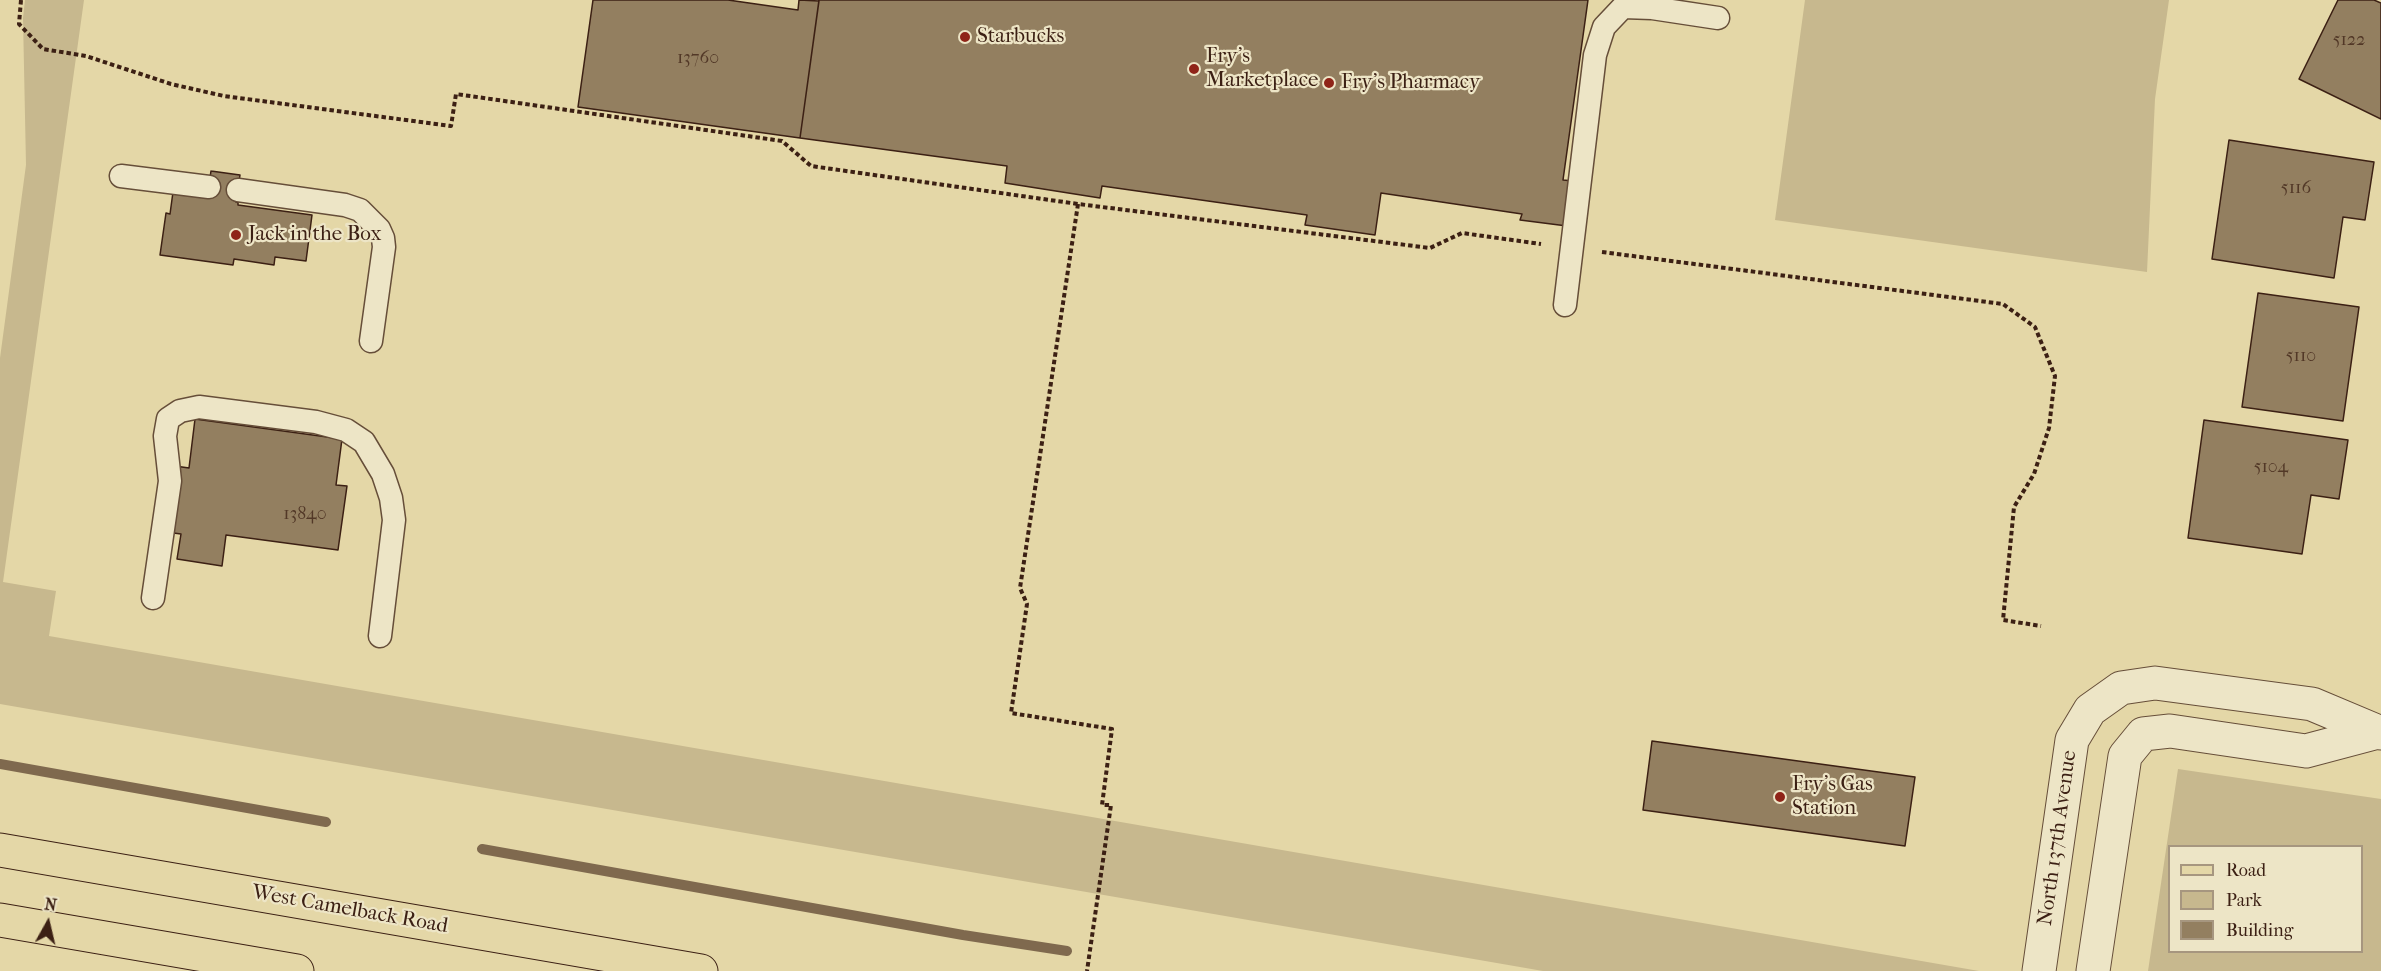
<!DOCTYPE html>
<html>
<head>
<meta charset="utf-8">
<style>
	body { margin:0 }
	#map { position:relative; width:2381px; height:971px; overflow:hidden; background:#e4d7a7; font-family:"IM FELL French Canon",serif }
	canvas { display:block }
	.legend { position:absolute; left:2168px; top:845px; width:195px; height:108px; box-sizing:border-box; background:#ede5c6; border:2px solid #a6967f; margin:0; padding:8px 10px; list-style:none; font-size:18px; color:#3c2014 }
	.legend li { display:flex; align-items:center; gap:12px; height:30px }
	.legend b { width:30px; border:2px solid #a6967f }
	.north { position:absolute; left:18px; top:893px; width:60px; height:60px; -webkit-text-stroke:4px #ede5c6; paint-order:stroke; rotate:8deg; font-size:16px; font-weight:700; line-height:24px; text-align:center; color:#3c2014 }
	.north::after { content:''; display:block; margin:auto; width:21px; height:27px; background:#3c2014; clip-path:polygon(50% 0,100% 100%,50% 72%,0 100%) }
</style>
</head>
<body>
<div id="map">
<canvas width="2381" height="971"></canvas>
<ul class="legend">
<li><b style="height:8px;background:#e4d7a7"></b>Road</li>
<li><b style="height:16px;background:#c7b88e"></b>Park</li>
<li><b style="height:16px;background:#937f60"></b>Building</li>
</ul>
<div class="north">N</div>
</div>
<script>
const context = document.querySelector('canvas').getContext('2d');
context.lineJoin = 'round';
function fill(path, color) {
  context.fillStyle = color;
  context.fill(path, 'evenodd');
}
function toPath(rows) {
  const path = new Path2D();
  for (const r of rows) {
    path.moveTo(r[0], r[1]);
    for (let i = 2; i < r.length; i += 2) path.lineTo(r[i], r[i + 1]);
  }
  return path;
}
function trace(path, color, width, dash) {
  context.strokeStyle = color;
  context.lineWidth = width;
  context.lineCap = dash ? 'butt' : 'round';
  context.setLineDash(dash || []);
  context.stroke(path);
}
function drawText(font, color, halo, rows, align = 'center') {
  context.font = font + ' "IM FELL French Canon",serif';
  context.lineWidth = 4.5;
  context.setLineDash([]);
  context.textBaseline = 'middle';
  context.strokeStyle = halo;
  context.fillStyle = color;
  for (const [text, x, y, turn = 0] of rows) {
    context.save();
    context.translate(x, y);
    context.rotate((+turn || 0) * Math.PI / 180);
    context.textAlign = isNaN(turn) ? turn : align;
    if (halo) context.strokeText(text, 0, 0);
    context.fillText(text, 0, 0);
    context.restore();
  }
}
fill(toPath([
	[25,0,84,0,3,582,56,591,49,636,1979,971,1543,971,0,704,0,358,26,165,23,18],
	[1805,0,2169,0,2155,99,2147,272,1775,220],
	[2178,769,2381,799,2381,971,2148,971],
	[2170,846,2362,846,2362,952,2170,952]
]), '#c7b88e');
trace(toPath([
	[0,764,326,822],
	[482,849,963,935,1067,951]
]), '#7f694e', 10);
const building = toPath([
	[593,0,728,0,798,10,799,0,819,1,800,138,578,107,593,0],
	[819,0,1588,0,1563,180,1573,181,1567,226,1520,220,1522,214,1381,193,1375,235,1305,225,1307,215,1102,186,1100,198,1005,183,1007,166,800,138,819,0],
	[2338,0,2374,0,2381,3,2381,119,2299,79,2338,0],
	[2229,140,2374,162,2365,220,2343,217,2334,278,2212,259,2229,140],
	[211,171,240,175,236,202,238,202,238,205,312,215,306,261,275,257,274,265,234,259,233,265,160,255,166,213,170,214,173,192,207,197,211,171],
	[2258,293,2359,307,2343,421,2242,407,2258,293],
	[195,419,342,439,336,485,347,486,338,550,226,535,222,566,177,559,181,534,166,532,175,466,189,468,195,419],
	[2204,420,2348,440,2339,499,2311,495,2302,554,2188,538,2204,420],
	[1652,741,1915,777,1905,846,1643,810,1652,741]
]);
fill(building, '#937f60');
trace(building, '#3c2014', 1.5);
const service = toPath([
	[121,176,209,187],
	[238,190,345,205,360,210,379,229,383,238,384,247,371,341],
	[1565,305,1595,55,1604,27,1623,7,1652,8,1718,18],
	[153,598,170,481,165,436,168,419,180,411,199,407,316,422,346,430,364,442,383,474,391,498,394,520,380,636]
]);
const minor = toPath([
	[2143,734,2170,731,2306,751,2378,732],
	[2039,971,2072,740,2090,710,2121,688,2155,683,2312,704,2381,733],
	[2093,971,2125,756,2143,734]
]);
const primary = toPath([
	[0,850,701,971],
	[0,920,297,971]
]);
trace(service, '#664e39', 25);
trace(minor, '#664e39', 35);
trace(primary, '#3c2014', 35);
trace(toPath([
	[21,0,19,24,43,49,86,56,171,84,224,96,451,126,456,94,782,141,811,166,1078,204,1430,248,1462,233,1541,244],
	[1078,204,1020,588,1027,604,1011,713,1112,729,1102,805,1111,805,1087,971],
	[1602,252,2003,304,2035,327,2055,376,2049,428,2034,474,2014,507,2003,620,2041,626]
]), '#3c2014', 4, [4.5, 3]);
trace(service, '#ede5c6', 22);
trace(minor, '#ede5c6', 33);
trace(primary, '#e4d7a7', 33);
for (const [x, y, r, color] of [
	[965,37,6,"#8f2418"],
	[1194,69,6,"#8f2418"],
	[1329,83,6,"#8f2418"],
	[236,235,6,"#8f2418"],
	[1780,797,6,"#8f2418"]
]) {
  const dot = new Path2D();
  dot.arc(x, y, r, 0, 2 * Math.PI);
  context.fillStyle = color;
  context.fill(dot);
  trace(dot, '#ede5c6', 2);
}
drawText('18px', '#523827', null, [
	["5122",2349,41],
	["13760",698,59],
	["5116",2296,189],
	["5110",2301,357],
	["5104",2271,468],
	["13840",305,515]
]);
drawText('21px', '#3c2014', '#ede5c6', [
	["Starbucks",977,37],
	["Fry's",1206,57],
	["Marketplace",1206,81],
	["Fry's Pharmacy",1341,83],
	["Jack in the Box",248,235],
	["Fry's Gas",1792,785],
	["Station",1792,809]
], 'left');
drawText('21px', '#3c2014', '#ede5c6', [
	["North 137th Avenue",2058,838,-82],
	["West Camelback Road",350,910,10]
]);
</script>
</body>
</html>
